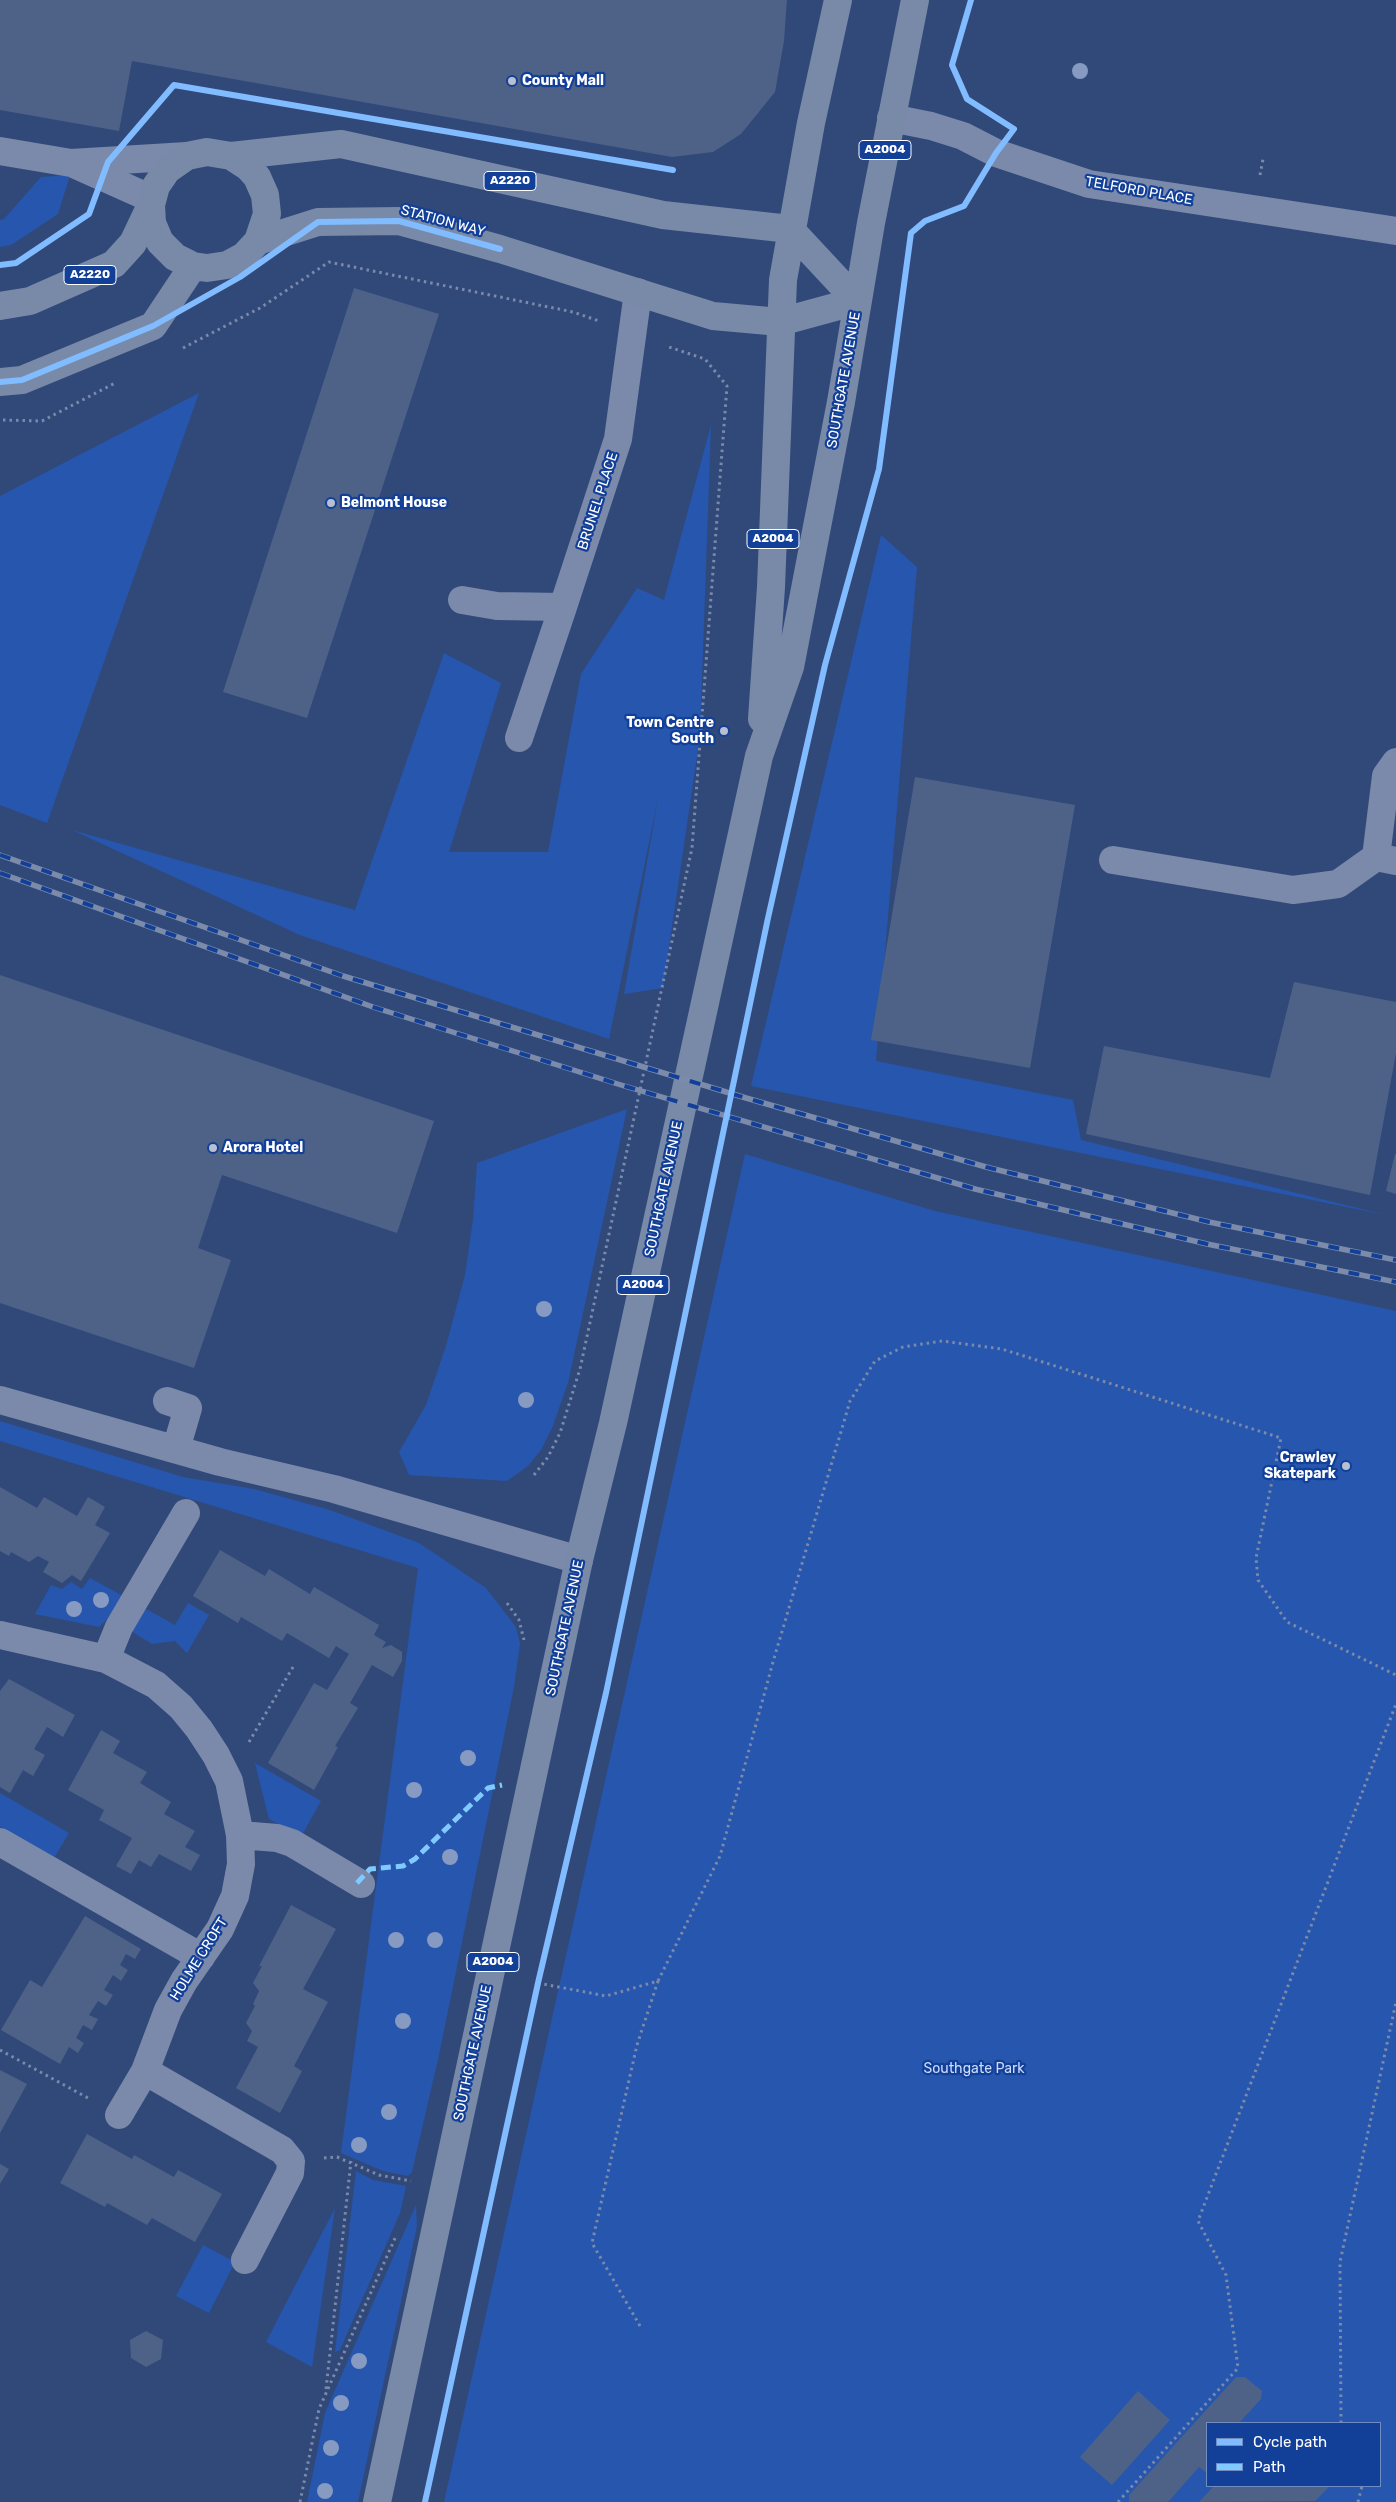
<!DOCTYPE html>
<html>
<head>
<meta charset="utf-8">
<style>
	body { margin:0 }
	#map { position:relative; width:1396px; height:2502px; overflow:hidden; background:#314979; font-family:Rubik,sans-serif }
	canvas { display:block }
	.legend { position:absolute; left:1206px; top:2422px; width:175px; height:65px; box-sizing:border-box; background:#123f98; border:1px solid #718cc1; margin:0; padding:6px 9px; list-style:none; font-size:15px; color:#fff }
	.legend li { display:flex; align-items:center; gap:10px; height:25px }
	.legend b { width:25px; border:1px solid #718cc1 }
</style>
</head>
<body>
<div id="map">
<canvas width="1396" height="2502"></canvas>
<ul class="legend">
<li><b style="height:6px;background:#80bcff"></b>Cycle path</li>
<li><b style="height:6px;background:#80caff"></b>Path</li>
</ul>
</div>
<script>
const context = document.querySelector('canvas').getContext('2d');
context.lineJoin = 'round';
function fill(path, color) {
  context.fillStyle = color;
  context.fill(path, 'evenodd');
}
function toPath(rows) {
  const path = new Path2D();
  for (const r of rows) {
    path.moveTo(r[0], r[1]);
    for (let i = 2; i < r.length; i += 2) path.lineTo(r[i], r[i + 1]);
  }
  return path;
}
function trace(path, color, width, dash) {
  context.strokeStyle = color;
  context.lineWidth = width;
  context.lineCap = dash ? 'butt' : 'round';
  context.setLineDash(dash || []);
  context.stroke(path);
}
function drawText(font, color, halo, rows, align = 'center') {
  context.font = font + ' Rubik,sans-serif';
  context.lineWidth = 4.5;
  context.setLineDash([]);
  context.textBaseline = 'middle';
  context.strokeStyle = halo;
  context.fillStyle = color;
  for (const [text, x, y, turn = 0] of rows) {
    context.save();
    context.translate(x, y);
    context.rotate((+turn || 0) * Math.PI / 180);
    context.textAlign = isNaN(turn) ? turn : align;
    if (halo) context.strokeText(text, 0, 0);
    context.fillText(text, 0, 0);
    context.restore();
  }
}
fill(toPath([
	[70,175,58,214,11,245,0,247,0,220,4,219,41,177],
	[199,393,47,823,0,805,0,496],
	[711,425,700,736,663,988,624,994,659,793,609,1039,300,935,72,830,355,910,444,653,501,683,449,852,548,852,581,674,637,588,664,600],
	[881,535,917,567,876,1061,1073,1100,1081,1140,1386,1215,751,1086],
	[627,1109,568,1383,552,1428,541,1450,528,1466,507,1481,409,1475,399,1452,426,1405,446,1346,465,1275,473,1220,477,1163],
	[745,1154,935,1211,1396,1311,1396,2502,444,2502],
	[1207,2423,1380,2423,1380,2486,1207,2486],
	[0,1421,183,1477,254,1489,330,1510,419,1543,486,1588,516,1627,520,1643,514,1687,439,2055,412,2172,408,2176,383,2171,341,2153,418,1568,0,1441],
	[90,1578,123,1596,111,1615,99,1627,35,1614,51,1585,62,1589,71,1582,82,1589],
	[188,1603,209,1615,187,1653,175,1641,152,1644,131,1631,140,1612,146,1609,175,1625],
	[255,1763,321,1801,303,1833,293,1832,269,1819],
	[0,1793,69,1833,54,1858,0,1827],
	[356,2171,373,2180,406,2186,400,2213,340,2350,335,2352],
	[416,2205,417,2226,358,2502,307,2502,325,2413],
	[335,2208,312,2367,266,2342],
	[203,2245,235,2262,209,2313,176,2296]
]), '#2756ae');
fill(toPath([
	[0,0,787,0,784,41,775,92,741,134,713,152,672,157,132,61,119,131,0,110],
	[354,288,439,314,307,718,223,692],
	[915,777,1075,805,1030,1068,871,1040],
	[0,975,434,1121,397,1233,222,1175,198,1248,231,1260,194,1368,0,1303],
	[1294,982,1396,1002,1396,1053,1370,1195,1086,1134,1104,1046,1270,1078],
	[1395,1154,1396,1154,1396,1194,1386,1191],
	[0,1487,37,1508,44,1497,77,1516,88,1497,105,1507,95,1525,110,1533,81,1581,72,1575,62,1583,43,1572,49,1562,38,1556,29,1562,11,1552,9,1556,0,1551],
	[220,1550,265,1576,269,1569,310,1594,314,1587,379,1625,374,1635,386,1642,382,1648,391,1645,402,1652,402,1661,393,1677,372,1665,350,1703,358,1708,335,1746,338,1747,314,1790,268,1763,314,1683,327,1690,349,1654,336,1646,329,1658,287,1633,282,1641,241,1617,238,1623,193,1596],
	[9,1679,75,1715,63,1737,47,1727,34,1749,45,1755,33,1776,23,1770,10,1793,0,1787,0,1691],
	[101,1730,120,1741,113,1753,147,1772,140,1783,171,1802,164,1814,195,1831,185,1847,200,1855,191,1871,159,1854,151,1867,139,1860,131,1874,116,1866,132,1838,99,1820,104,1810,68,1790],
	[291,1905,336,1929,303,1989,328,2002,294,2066,302,2071,280,2113,236,2088,258,2047,247,2041,252,2031,246,2023,255,2006,253,2004,259,1991,253,1983,262,1966,259,1966],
	[85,1916,141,1949,135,1959,126,1954,120,1965,128,1970,121,1981,113,1975,104,1990,113,1995,106,2006,98,2001,89,2015,98,2019,92,2030,83,2025,76,2038,84,2043,78,2053,69,2047,60,2064,1,2030,30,1980,42,1987],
	[0,2070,27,2084,0,2133],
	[87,2134,132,2159,134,2155,174,2177,178,2170,222,2194,195,2242,152,2218,147,2225,107,2203,105,2207,60,2183],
	[0,2164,9,2169,0,2184],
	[146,2331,163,2340,161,2359,146,2367,131,2358,130,2340],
	[1236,2377,1245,2377,1262,2391,1261,2399,1239,2423,1207,2423,1207,2473,1199,2467,1168,2502,1129,2502,1129,2495],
	[1138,2391,1170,2420,1112,2485,1080,2457],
	[1214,2486,1328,2486,1328,2488,1315,2501,1199,2502]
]), '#4e6288');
trace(toPath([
	[1260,175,1263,159],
	[183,348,260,308,329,262,573,312,599,321],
	[3,420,42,421,117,382],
	[534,1475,548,1457,560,1433,580,1369,692,848,727,386,705,359,666,346],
	[507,1603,519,1620,524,1640],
	[249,1742,293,1667],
	[538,1983,606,1996,658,1981,720,1856,773,1662,850,1401,875,1361,903,1347,942,1341,1002,1349,1281,1438,1256,1558,1258,1580,1287,1622,1396,1675],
	[0,2050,88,2098],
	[324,2158,337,2157,379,2175,411,2181],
	[640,2326,592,2243,637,2045,658,1981],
	[326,2389,351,2161],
	[1341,2423,1340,2262,1396,2002],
	[300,2502,319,2409,396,2236],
	[1118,2502,1238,2368,1226,2275,1198,2221,1396,1704],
	[1358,2502,1362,2486]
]), '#7b8aab', 3, [2.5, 4]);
trace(toPath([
	[891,118,931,126,963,136,996,153,1089,184,1396,231],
	[0,151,71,163,187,156],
	[76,165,152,199],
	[462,600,497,606,563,607,618,439,638,292],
	[519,738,563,607],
	[1396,762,1386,776,1376,857,1396,861],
	[1113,860,1293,890,1338,884,1376,857],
	[0,1400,220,1462,334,1489,579,1560],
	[167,1401,188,1408,176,1449],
	[0,1635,106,1659,156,1685,181,1707,199,1729,216,1755,229,1781,240,1835,241,1864,235,1896,220,1929,184,1981,168,2010,145,2071,119,2115],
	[106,1659,119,1627,186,1513],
	[240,1835,277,1838,292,1843,361,1884],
	[0,1842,201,1957],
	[145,2071,282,2150,291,2161,290,2173,245,2260]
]), '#7b8aab', 28);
trace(toPath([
	[151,205,152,223,160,242,175,257,193,266,207,268,227,265,244,256,258,241,267,214,265,195,257,177,248,167,231,156],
	[790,229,857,301],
	[258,241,318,222,399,221,500,249,713,316,780,322,857,301],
	[0,306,30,301,114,264,133,243,151,205,156,186,167,170,187,156,207,152,231,156,341,144,663,215,790,229],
	[0,382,22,380,153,326,193,266],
	[762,719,771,587,783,280,811,123,838,0],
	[377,2502,579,1560,613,1423,759,756,790,667,841,402,871,223,915,0]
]), '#798aa9', 28);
const rail = toPath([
	[0,855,343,976,746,1098,986,1167,1209,1222,1396,1260],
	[0,873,373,1007,621,1085,975,1189,1207,1244,1396,1282]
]);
trace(rail, '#7c8baa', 5.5);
trace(rail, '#123f98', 4, [11]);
trace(toPath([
	[357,1883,370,1869,403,1866,415,1859,488,1788,502,1785]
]), '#80caff', 5, [10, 5]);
trace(toPath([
	[0,265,16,263,89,214,108,162,174,85,673,170],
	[0,382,22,380,153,326,240,277,318,222,399,221,500,249],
	[425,2502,538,1983,606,1693,768,918,825,665,879,469,911,233,925,221,964,206,996,153,1014,129,967,99,952,65,971,0]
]), '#80bcff', 6);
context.fillStyle = '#869ac2';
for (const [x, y] of [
	[1080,71],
	[544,1309],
	[526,1400],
	[101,1600],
	[74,1609],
	[468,1758],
	[414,1790],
	[450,1857],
	[396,1940],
	[435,1940],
	[403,2021],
	[389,2112],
	[359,2145],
	[359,2361],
	[341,2403],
	[331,2448],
	[325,2491]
]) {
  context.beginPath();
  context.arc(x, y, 8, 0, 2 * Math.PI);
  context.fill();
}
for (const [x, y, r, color] of [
	[512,81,5,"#b7bfd0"],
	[331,503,5,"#b7bfd0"],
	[724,731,5,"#b7bfd0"],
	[213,1148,5,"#b7bfd0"],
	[1346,1466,5,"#b7bfd0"]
]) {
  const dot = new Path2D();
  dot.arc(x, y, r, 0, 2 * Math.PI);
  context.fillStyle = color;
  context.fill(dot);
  trace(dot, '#123f98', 2);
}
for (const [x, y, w] of [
	[885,150,52],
	[510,181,52],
	[90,275,52],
	[773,539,52],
	[643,1285,52],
	[493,1962,52]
]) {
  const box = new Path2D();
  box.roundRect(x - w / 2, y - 9.5, w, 19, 4);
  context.fillStyle = '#123f98';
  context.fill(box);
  trace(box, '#fff', 1);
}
drawText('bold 12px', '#fff', null, [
	["A2004",885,150],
	["A2220",510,181],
	["A2220",90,275],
	["A2004",773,539],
	["A2004",643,1285],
	["A2004",493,1962]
]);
drawText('bold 14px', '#fff', '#123f98', [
	["County Mall",522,81],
	["Belmont House",341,503],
	["Town Centre",714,723,"right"],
	["South",714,739,"right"],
	["Arora Hotel",223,1148],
	["Crawley",1336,1458,"right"],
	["Skatepark",1336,1474,"right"]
], 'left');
drawText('14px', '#fff', '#123f98', [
	["TELFORD PLACE",1139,191,10],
	["STATION WAY",443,221,15],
	["SOUTHGATE AVENUE",844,380,-80],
	["BRUNEL PLACE",598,501,-72],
	["SOUTHGATE AVENUE",664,1189,-78],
	["SOUTHGATE AVENUE",565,1628,-78],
	["HOLME CROFT",199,1959,-58],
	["SOUTHGATE AVENUE",473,2053,-78]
]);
drawText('14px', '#ccddfd', '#123f98', [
	["Southgate Park",974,2069]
]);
</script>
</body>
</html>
